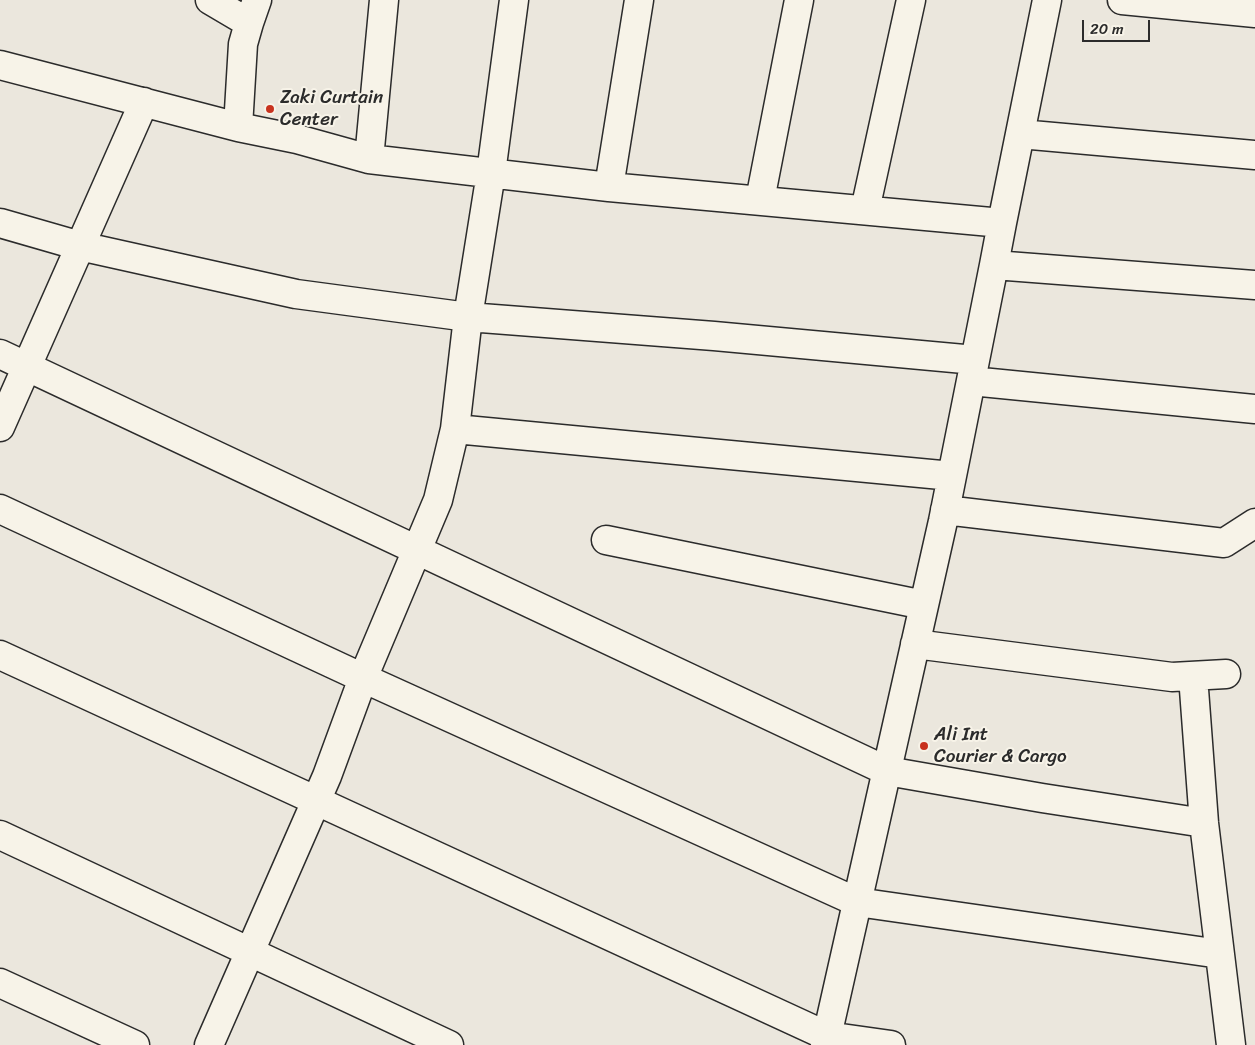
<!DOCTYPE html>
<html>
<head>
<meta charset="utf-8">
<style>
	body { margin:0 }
	#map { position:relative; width:1255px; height:1045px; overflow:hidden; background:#ebe7dd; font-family:Sriracha,sans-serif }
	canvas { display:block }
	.scale { position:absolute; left:1082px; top:20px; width:68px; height:22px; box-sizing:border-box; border:2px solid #2b2b2b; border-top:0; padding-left:6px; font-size:15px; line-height:18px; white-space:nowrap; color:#2b2b2b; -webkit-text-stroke:4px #f7f3e8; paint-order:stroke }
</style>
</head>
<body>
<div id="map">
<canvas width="1255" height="1045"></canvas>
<div class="scale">20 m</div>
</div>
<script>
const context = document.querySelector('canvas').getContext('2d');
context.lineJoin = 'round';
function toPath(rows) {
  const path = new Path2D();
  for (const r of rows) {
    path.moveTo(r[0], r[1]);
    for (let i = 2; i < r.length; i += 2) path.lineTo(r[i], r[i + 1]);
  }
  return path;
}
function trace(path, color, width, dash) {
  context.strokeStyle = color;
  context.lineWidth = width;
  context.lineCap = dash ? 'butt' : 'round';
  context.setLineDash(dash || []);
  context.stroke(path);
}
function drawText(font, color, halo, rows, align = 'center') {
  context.font = font + ' Sriracha,sans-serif';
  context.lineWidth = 4;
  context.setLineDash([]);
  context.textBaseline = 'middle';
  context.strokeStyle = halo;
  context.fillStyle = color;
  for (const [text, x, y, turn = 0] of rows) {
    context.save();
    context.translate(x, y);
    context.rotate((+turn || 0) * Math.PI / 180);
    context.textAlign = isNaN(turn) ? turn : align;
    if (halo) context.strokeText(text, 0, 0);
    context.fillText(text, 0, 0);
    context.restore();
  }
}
const minor = toPath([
	[210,0,249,23],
	[1122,0,1255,13],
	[0,65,238,127,297,139,369,159,609,187,1002,223],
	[238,127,243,44,249,23,257,0],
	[1020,134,1255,155],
	[369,159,384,0],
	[609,187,639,0],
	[760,200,799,0],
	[865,210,911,0],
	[0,223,80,246,296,294,468,317,714,336,975,360],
	[994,265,1255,285],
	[0,354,887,771,1042,798,1204,823],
	[971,381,1255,409],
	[0,427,144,102],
	[455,429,952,476],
	[0,509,363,678,857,902,1220,954],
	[945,510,1224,543,1255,523],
	[606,540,924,605],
	[915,644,1172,677,1226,674],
	[0,655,827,1036,891,1045],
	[1193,676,1204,823,1231,1045],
	[0,835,449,1045],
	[0,983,135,1045],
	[209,1045,327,776,363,678,438,500,455,429,468,317,491,173,514,0],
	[825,1045,943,521,994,265,1002,223,1047,0]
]);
trace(minor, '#2b2b2b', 31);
trace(minor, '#f7f3e8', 28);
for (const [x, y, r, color] of [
	[270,109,5,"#c8321e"],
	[924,746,5,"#c8321e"]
]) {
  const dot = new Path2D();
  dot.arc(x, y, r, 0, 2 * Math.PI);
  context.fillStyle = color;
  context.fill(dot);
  trace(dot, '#f7f3e8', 2);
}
drawText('19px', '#2b2b2b', '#f7f3e8', [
	["Zaki Curtain",280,98],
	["Center",280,120],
	["Ali Int",934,735],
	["Courier & Cargo",934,757]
], 'left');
</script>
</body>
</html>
